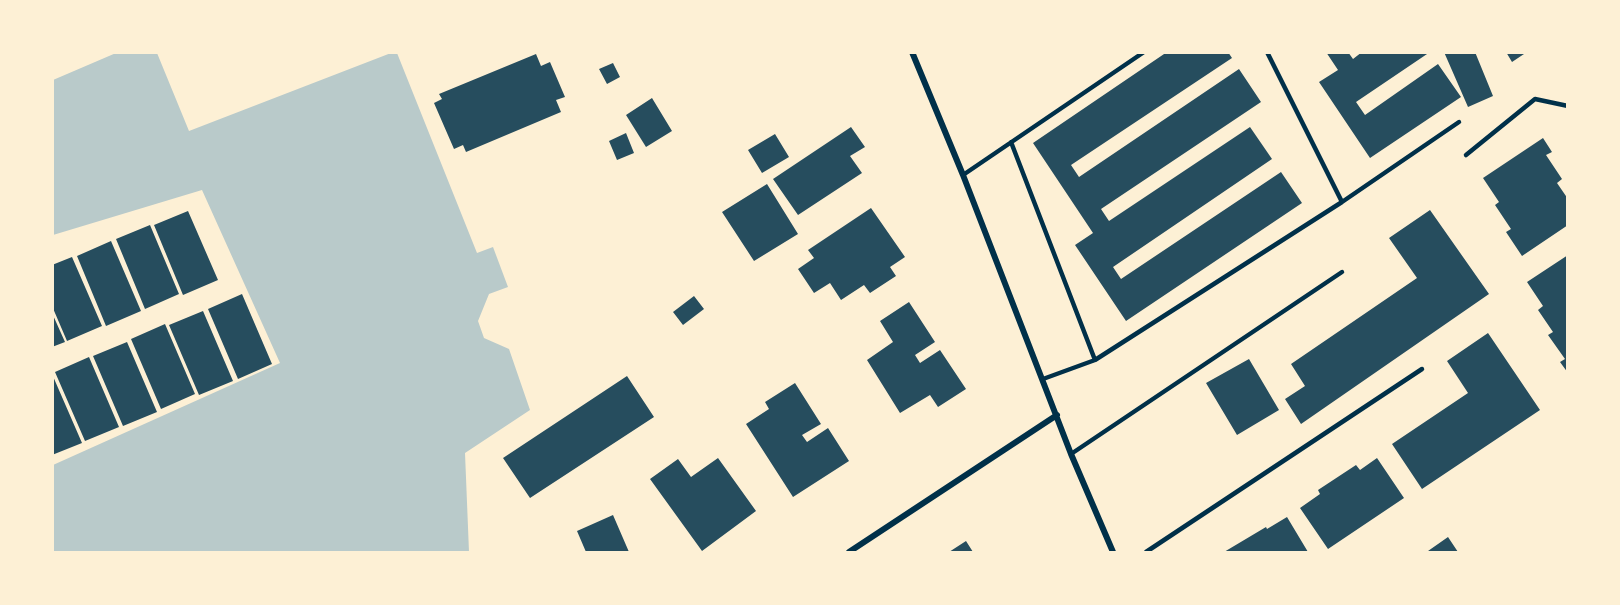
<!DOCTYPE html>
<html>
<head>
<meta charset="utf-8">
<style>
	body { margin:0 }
	#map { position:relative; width:1620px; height:605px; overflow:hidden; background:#fdf0d5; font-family:"Noto Sans",sans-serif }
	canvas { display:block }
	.frame { position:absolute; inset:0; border:54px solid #fdf0d5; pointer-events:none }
</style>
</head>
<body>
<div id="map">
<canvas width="1620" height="605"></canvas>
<div class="frame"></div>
</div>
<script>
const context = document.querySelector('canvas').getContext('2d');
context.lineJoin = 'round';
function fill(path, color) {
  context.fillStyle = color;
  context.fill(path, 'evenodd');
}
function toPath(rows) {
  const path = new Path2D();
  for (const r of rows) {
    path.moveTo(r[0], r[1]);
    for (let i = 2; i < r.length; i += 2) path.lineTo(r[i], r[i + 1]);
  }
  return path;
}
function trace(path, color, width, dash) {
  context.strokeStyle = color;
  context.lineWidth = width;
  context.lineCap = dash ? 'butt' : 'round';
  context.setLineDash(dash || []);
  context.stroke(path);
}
fill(toPath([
	[116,53,157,53,189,131,391,53,397,53,477,253,493,247,508,287,489,294,478,321,484,338,509,349,530,410,465,453,469,552,53,552,53,465,280,363,202,190,53,235,53,80]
]), '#b9caca');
fill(toPath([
	[1167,52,1228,52,1232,58,1071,165,1079,177,1239,69,1261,102,1101,209,1109,221,1250,127,1272,159,1113,267,1121,279,1281,172,1302,203,1126,321,1075,245,1093,233,1033,143],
	[1326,52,1348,52,1353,59,1362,52,1430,52,1356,102,1365,115,1438,64,1461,97,1370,158,1319,82,1338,70],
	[1444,52,1475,52,1493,96,1468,107],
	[1506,52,1527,52,1512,62],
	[536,54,541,66,550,62,565,97,556,100,561,112,466,152,463,145,454,149,434,103,442,99,439,94],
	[613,63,620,77,607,84,599,69],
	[652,98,672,131,646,147,626,115],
	[851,127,865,147,850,156,862,173,798,215,773,179],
	[626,133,634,153,617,160,609,141],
	[775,134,789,157,762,173,748,150],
	[1543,138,1552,152,1546,155,1562,179,1557,183,1568,199,1568,225,1522,256,1506,232,1511,229,1495,205,1499,202,1483,178],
	[767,184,798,234,754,261,722,212],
	[871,208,905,257,890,267,896,276,870,293,864,285,841,300,830,283,814,293,798,269,814,258,808,250],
	[1430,210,1489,294,1301,424,1285,399,1305,386,1291,364,1417,278,1389,238],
	[188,211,218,280,183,295,154,225],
	[150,225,179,294,145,309,116,239],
	[111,241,141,311,106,326,77,256],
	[1568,255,1568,373,1560,362,1565,359,1548,335,1553,332,1538,310,1543,306,1527,282],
	[72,257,102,326,67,341,52,306,52,265],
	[242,294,272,364,238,379,208,309],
	[694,296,704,309,683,325,673,312],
	[909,302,935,342,915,355,920,363,940,350,966,389,938,407,930,395,900,413,867,360,893,342,880,321],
	[203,311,233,381,199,395,169,325],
	[52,313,65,342,52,347],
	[165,324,195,394,161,409,131,339],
	[1488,333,1540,410,1422,489,1392,444,1468,393,1447,361],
	[127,342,157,412,123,426,93,356],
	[89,357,119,427,85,441,55,372],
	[1249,359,1279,410,1237,435,1206,383],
	[52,374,82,443,52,455],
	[627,376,654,417,530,498,503,458],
	[795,383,821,424,802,435,807,442,828,428,849,461,793,497,746,424,769,409,765,402],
	[718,458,756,511,702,551,650,479,678,459,691,477],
	[1377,458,1404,498,1328,549,1300,508,1320,494,1318,490,1356,465,1360,470],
	[613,515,629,552,586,552,577,531],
	[1287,517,1308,552,1224,552,1266,527,1267,529],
	[1448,537,1458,552,1430,552,1428,551],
	[966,541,973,552,949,552]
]), '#264d5e');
trace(toPath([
	[1267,52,1342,202],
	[1011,142,1095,360],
	[1466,155,1535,99,1568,106],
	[963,175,1144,52],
	[1043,379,1095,360,1342,202,1459,122],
	[1071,454,1342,272],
	[1146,552,1422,369]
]), '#003049', 4.5);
trace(toPath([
	[912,52,963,175,1071,454,1113,552],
	[849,552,1057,415]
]), '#003049', 6);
</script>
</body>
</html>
